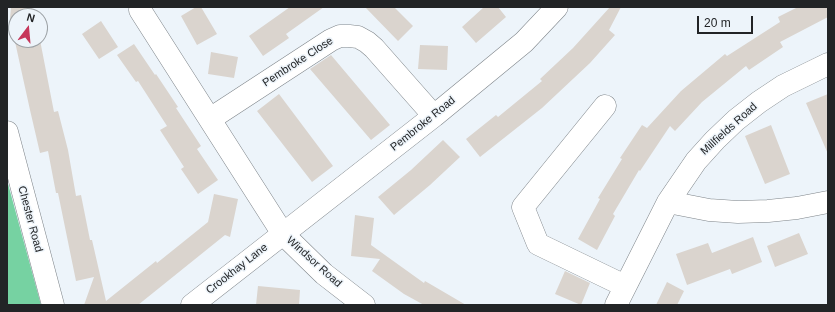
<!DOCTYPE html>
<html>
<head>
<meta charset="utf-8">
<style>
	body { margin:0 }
	#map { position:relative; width:835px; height:312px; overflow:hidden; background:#edf4fa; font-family:Arial,sans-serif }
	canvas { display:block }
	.frame { position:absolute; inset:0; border:8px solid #222426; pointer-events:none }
	.north { position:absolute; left:8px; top:8px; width:40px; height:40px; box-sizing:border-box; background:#edf4fa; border:1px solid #9ca1a5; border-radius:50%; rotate:16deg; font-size:11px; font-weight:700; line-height:16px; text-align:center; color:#222426 }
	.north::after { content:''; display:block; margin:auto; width:14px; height:18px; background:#c6365a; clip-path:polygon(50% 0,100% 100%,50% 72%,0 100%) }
	.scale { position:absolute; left:697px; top:16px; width:56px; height:18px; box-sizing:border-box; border:2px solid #222426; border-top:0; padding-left:5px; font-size:12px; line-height:14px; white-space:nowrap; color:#222426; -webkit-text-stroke:3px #edf4fa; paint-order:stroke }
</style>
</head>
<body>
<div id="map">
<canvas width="835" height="312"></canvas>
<div class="frame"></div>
<div class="north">N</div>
<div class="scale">20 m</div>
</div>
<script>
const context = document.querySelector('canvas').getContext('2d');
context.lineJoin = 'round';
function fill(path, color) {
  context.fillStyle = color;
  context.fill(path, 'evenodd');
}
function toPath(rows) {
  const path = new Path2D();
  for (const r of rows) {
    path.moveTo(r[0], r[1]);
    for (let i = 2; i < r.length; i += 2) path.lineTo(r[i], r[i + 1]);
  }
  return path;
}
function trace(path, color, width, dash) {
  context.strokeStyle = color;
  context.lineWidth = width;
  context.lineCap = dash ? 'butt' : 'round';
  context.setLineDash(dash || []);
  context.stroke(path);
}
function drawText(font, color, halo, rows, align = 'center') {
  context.font = font + ' Arial,sans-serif';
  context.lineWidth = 3;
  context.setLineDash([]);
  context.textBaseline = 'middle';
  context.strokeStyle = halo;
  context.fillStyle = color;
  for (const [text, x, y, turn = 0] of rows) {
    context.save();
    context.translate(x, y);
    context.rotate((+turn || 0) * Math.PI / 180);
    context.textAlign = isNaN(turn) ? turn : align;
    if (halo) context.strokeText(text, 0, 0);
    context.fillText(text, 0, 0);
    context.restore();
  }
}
fill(toPath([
	[7,180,41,305,7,305]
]), '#76d2a2');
fill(toPath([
	[11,7,32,7,34,16,16,16,16,40,40,40,54,112,58,111,68,150,76,196,81,195,90,240,92,240,106,301,156,261,157,263,208,222,214,194,238,199,230,237,225,235,138,305,84,305,94,277,76,281,58,193,56,193,48,151,40,153,30,110,10,19],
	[196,7,201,7,217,34,197,45,181,16],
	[290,7,324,7,286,34,289,38,263,56,249,36],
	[365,7,394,7,413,26,398,41],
	[484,7,498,7,506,17,476,43,462,27],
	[610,7,621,7,609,30,615,35,590,63,542,108,480,157,466,139,496,115,498,117,542,81,540,79,573,48],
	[798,7,828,7,828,17,780,42,783,47,749,70,746,66,702,102,675,131,670,126,640,171,639,170,613,214,615,216,597,250,578,239,600,199,598,198,622,159,620,158,642,125,647,128,681,91,725,54,727,56,780,22,778,17],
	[101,21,118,47,99,59,82,34],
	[134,44,155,75,156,74,178,107,176,108,201,146,197,149,218,180,198,194,181,169,184,167,160,130,167,126,138,81,136,82,117,55],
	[420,45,448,46,447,70,418,69],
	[211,52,238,57,234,78,208,74],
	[331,55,390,125,371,140,310,69],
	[279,94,333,166,312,182,257,111],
	[828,94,828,154,806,103],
	[771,125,790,174,765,184,745,136],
	[443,140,460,157,430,185,394,215,378,197,411,170],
	[355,215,374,218,371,245,424,283,425,281,466,305,424,305,404,294,372,271,380,259,351,256],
	[799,233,808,254,775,267,767,246],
	[753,237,762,262,732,274,730,269,687,285,676,254,708,243,712,253],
	[565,271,590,283,581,305,555,294],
	[667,282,684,291,677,305,656,305],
	[258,286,300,290,299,305,256,305]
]), '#dad4ce');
const minor = toPath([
	[140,10,283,234,324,274,364,305],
	[605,106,523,207,538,244,625,286],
	[210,119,331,40,340,36,349,36,358,37,367,42,374,48,434,116],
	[7,132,53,305],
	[668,202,709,210,738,212,768,211,797,208,828,202],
	[192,305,434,116,524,42,557,7],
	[616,305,668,202,696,161,715,140,736,120,759,102,783,86,828,64]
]);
trace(minor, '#7e8489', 23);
trace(minor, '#fff', 22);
drawText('11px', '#222426', '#edf4fa', [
	["Pembroke Close",298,62,-33],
	["Pembroke Road",423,124,-39],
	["Millfields Road",729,129,-42],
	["Chester Road",30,219,75],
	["Windsor Road",314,262,42],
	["Crookhay Lane",237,269,-38]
]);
</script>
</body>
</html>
